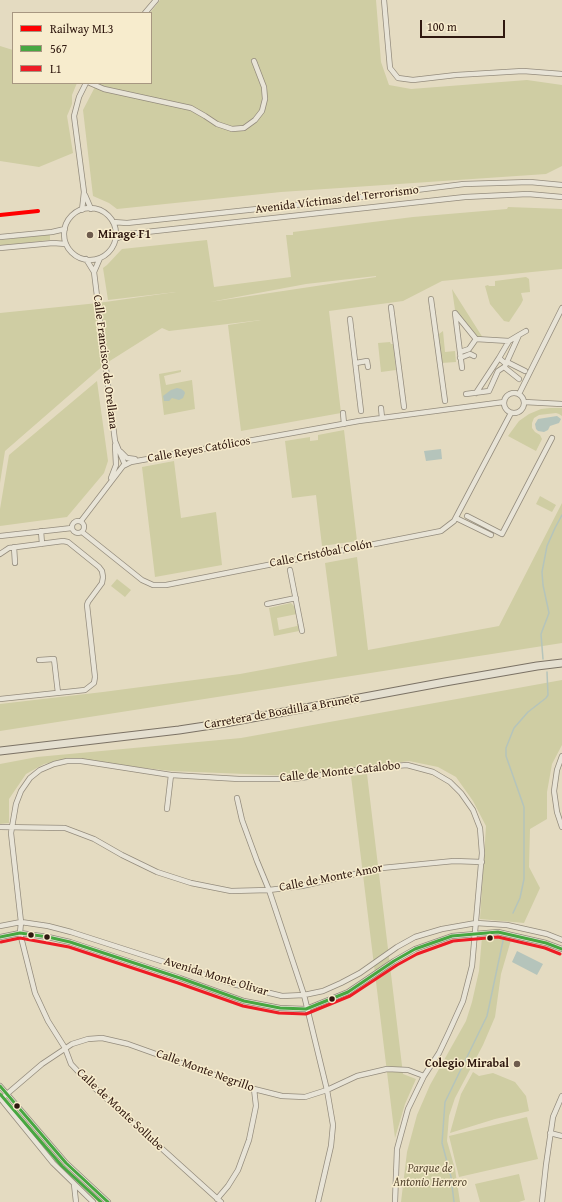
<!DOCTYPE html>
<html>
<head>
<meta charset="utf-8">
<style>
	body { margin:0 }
	#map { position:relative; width:562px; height:1202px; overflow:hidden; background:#e4dbc1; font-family:"Gentium Book Plus",serif }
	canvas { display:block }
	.legend { position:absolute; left:12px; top:12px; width:140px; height:72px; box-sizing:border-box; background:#f7eccd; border:1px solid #a79781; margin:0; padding:5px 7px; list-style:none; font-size:12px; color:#2f180f }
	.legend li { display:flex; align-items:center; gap:8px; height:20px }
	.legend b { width:20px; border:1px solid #a79781 }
	.scale { position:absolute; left:420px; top:20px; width:85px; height:18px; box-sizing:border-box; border:2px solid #2f180f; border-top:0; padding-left:5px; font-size:12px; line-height:14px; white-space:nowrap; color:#2f180f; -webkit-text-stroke:3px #f7eccd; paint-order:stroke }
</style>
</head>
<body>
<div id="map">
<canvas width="562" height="1202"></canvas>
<ul class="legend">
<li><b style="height:5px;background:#f00"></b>Railway ML3</li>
<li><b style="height:5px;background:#47a741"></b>567</li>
<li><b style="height:5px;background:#ee1c25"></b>L1</li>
</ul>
<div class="scale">100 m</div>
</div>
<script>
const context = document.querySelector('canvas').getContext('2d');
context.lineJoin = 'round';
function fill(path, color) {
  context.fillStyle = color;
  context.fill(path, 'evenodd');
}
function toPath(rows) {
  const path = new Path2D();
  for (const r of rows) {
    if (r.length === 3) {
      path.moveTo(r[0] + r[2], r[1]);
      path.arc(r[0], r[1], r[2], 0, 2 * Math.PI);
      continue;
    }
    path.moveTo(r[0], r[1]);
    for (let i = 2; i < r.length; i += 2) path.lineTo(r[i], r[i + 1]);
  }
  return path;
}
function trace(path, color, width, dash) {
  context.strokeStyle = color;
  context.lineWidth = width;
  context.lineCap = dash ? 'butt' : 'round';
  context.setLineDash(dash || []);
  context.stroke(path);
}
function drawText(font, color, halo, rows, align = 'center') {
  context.font = font + ' "Gentium Book Plus",serif';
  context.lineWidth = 3;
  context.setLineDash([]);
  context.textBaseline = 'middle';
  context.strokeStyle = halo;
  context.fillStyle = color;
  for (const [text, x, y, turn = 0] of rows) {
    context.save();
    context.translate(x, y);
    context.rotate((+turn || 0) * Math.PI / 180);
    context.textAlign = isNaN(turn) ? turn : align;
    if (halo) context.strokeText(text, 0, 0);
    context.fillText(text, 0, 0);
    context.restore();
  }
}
fill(toPath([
	[160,0,376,0,381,62,389,85,411,89,527,80,562,85,562,166,546,174,281,192,117,209,109,203,93,196,83,110,97,83,151,83,150,13],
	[0,46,13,50,13,83,77,83,72,95,72,104,67,116,73,153,39,167,0,161],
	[508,207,562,209,562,269,442,281,403,301,329,311,341,413,241,431,228,325,261,320,169,331,162,328,105,364,5,451,0,483,0,313,98,303,176,292,108,300,103,268,107,265,122,249,207,240,214,287,291,277,286,235,293,235,293,232,413,217,507,209],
	[376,276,376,277,210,302,306,284],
	[50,234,50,240,0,246,0,240],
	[526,277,529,279,530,292,521,293,523,300,521,304,509,322,504,321,490,304,485,286,488,285,489,286,495,286,495,281],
	[452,289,483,338,477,337,455,310],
	[443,331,445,352,455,351,456,362,441,363,438,337,439,334],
	[390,342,391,344,393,344,396,370,381,372,378,343],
	[181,370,181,372,164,376,166,385,192,380,195,409,164,415,159,374],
	[97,381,108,461,104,473,67,517,0,526,0,509,9,455],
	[550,408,562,408,562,416,559,414,556,413,539,415,534,418,532,423,532,428,535,432,540,435,542,439,536,451,508,436,519,421,529,414,541,409],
	[344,430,357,541,322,546,316,495,292,498,285,441,310,437,310,441,318,440,318,435],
	[174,461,181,518,216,512,222,565,155,577,142,467],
	[540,496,556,505,552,512,536,504],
	[562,503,562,643,0,731,0,704,103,692,240,674,337,656,325,563,357,557,368,650,499,626],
	[117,579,131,590,125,597,111,586],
	[291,603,295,607,297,614,277,618,279,630,297,626,297,624,298,624,299,631,274,636,269,608],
	[562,680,562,745,552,764,547,792,547,819,530,829,529,867,540,888,524,923,480,919,486,826,473,801,456,777,438,767,409,761,294,776,171,771,67,759,44,764,26,774,9,799,9,823,0,824,0,764,37,757,241,738],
	[367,774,403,1074,416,1079,405,1104,395,1138,351,776],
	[496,936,511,940,501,974,495,1017,483,1045,455,1098,449,1116,447,1141,455,1169,460,1202,401,1202,407,1152,417,1115,430,1085,466,1021,472,1002,479,971,482,937],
	[473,1072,479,1076,493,1073,515,1082,526,1096,529,1111,495,1119,450,1133,461,1094],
	[527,1117,538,1159,459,1177,449,1136],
	[519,1174,525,1200,519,1202,480,1202,475,1184]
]), '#cfcda3');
fill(toPath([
	[177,388,181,389,184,391,185,393,183,398,179,400,172,398,169,401,164,401,163,396,171,390],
	[557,416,561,419,559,423,550,426,548,430,544,432,538,431,536,429,535,424,538,419],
	[441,449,442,459,426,461,424,451],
	[517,951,543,964,537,975,512,962]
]), '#b5c4bb');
trace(toPath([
	[543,659,541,634,549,613,543,585,542,572,547,546,555,528,562,515],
	[513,913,520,898,524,879,524,807,506,756,506,748,514,728,528,712,546,698,548,695,547,672],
	[454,1202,451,1177,442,1143,445,1102,487,1016,504,936]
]), '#b5c4bb', 1.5);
const street = toPath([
	[384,0,390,68,398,78,413,80,456,75,523,71,562,74],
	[145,13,156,0],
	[90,83,104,89,191,108,205,116,217,124,232,129,244,128,255,120,262,111,265,99,264,87,254,61],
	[85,195,91,209],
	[90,234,26],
	[82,210,84,192,74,116,79,97,86,83],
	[113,222,127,223,313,203,464,184,530,182,562,185],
	[0,237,52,232,65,229],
	[115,239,128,234,465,197,528,194,562,197],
	[0,248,53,243,66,244],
	[86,259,94,272,115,441,125,465],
	[94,272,100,258],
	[431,299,445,401],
	[391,307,404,407],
	[350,319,361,411],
	[460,352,469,349,476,339],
	[460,358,470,354,474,356],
	[499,358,509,341,519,335],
	[507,362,525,371],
	[356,363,367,361,368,367],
	[505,366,519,335,526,331],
	[462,368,455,313,476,339,509,341],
	[514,403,10],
	[476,393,499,358,506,364],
	[466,394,489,391,498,371,504,367,519,379],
	[519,394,562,308],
	[524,402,562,404],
	[381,408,382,418],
	[343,413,344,424],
	[121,452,127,458,135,459],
	[111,478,116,465,115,445],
	[467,516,502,534,552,438],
	[456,518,491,535],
	[78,527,6],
	[81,521,123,466,131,462,359,421,504,402],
	[41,531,42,544],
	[82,532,142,580,153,585,166,585,441,531,454,521,511,413],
	[0,536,72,528],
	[14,547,15,563],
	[0,554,9,548,63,541,68,542,99,567,102,571,103,577,102,583,88,602,87,605,95,677,94,683,85,690,0,699],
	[290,570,302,631],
	[267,604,296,598],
	[39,660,54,659,58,693],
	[562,756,557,770,554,791,557,812,562,827],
	[237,798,242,820,257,861,269,890,304,995,327,1090,333,1125,331,1146,318,1202],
	[167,809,171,775],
	[0,827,65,828,94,839,122,855,157,872,191,883,231,891,269,890,302,886,382,868,454,861,482,862],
	[0,926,21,922,48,926,71,932,233,984,282,996,304,995,323,991,341,983,360,973,397,947,415,937,442,929,476,923,507,925,547,934,562,940],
	[0,937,20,933,48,937,70,942,180,978,244,1001,280,1008,306,1009,348,992,394,961,415,949,452,936,498,932,546,943,562,949],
	[0,1086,66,1163,108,1202],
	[0,1098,53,1163,93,1202],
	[1,1099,42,1064,72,1044,88,1039,102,1038,128,1044,254,1089,282,1096,305,1097,327,1090,357,1076,387,1069,408,1070,424,1076],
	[550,1133,562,1136],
	[74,1184,76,1202],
	[217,1199,228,1186,238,1170,249,1140,256,1106,254,1089],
	[221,1202,88,1082,71,1064,65,1048,48,1021,35,993,20,933,21,922,11,833,16,804,21,791,30,778,40,770,54,764,67,761,81,761,171,775,239,779,293,779,371,768,407,765,433,772,450,782,461,793,473,810,480,828,482,853,472,966,463,1001,449,1032,439,1053,424,1076,408,1109,397,1149,395,1202],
	[542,1202,546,1165,553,1117,562,1096]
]);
const primary = toPath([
	[0,751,179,730,225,723,445,682,537,666,562,663]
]);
trace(street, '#948c7d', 6);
trace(primary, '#7b7265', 9);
trace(street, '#e8e4d7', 4.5);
trace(primary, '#e4dfd0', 7);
trace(toPath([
	[0,937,20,933,48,937,70,942,180,978,244,1001,280,1008,306,1009,348,992,394,961,415,949,452,936,498,932,546,943,562,949],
	[0,1086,66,1163,108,1202]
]), '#47a741', 3);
trace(toPath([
	[1,942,20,938,69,947,178,983,243,1006,279,1013,306,1014,350,996,397,965,417,954,453,941,498,937,545,948,560,954]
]), '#ee1c25', 3);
trace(toPath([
	[0,1094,62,1166,101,1202]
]), '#47a741', 3);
trace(toPath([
	[0,215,38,211]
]), '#f00', 4);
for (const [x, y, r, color] of [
	[90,235,4,"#6e5c4d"],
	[31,935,3.5,"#2f180f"],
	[47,937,3.5,"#2f180f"],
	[490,938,3.5,"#2f180f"],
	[332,999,3.5,"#2f180f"],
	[517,1064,4,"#6e5c4d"],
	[17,1106,3.5,"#2f180f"]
]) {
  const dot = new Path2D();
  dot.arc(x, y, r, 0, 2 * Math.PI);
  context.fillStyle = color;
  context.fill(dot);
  trace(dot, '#f7eccd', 1.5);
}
drawText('12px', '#2f180f', '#f7eccd', [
	["Avenida Víctimas del Terrorismo",337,200,-7],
	["Calle Francisco de Orellana",105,362,83],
	["Calle Reyes Católicos",199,450,-10],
	["Calle Cristóbal Colón",321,554,-11],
	["Carretera de Boadilla a Brunete",282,712,-10],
	["Calle de Monte Catalobo",340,772,-6],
	["Calle de Monte Amor",331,878,-11],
	["Avenida Monte Olivar",216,977,17],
	["Calle Monte Negrillo",205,1071,20],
	["Calle de Monte Sollube",120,1110,43]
]);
drawText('bold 12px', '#2f180f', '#f7eccd', [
	["Mirage F1",98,235],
	["Colegio Mirabal",509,1064,"right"]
], 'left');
drawText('italic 12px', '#5a4b34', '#f7eccd', [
	["Parque de",430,1169],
	["Antonio Herrero",430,1183]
]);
</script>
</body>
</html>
